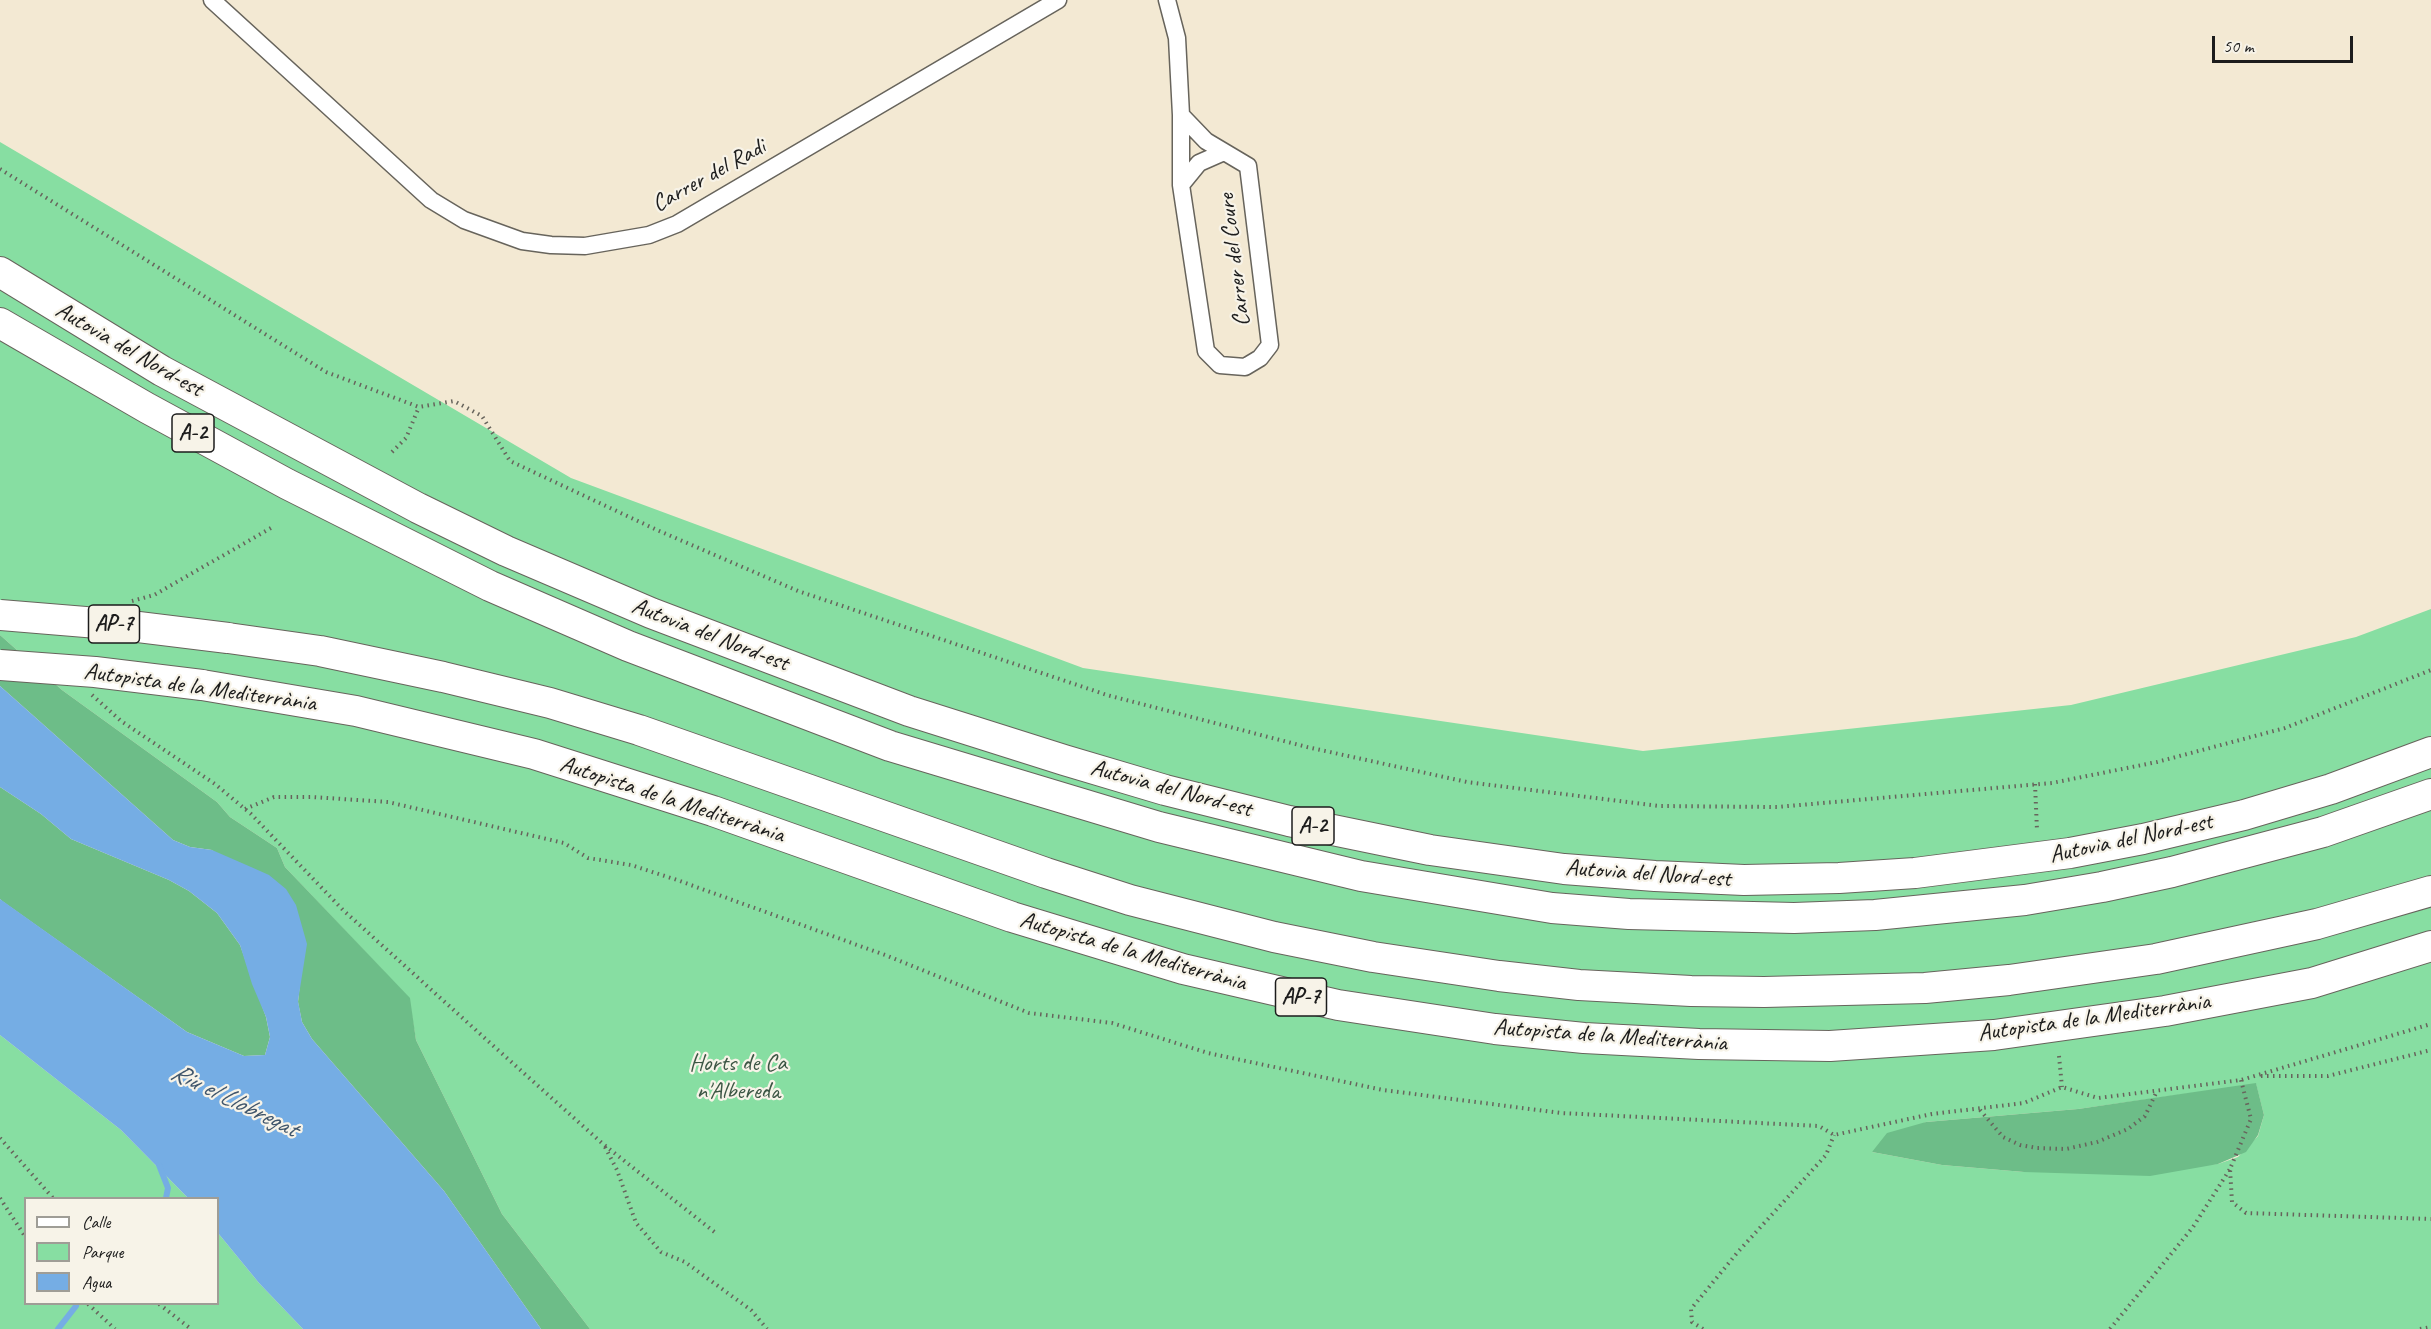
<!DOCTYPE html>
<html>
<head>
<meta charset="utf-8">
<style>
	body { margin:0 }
	#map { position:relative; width:2431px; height:1329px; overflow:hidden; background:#f3e9d3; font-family:Caveat,sans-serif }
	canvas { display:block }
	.legend { position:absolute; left:24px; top:1197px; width:195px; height:108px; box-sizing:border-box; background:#f7f3e8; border:2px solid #9f9d96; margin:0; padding:8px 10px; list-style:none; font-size:18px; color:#1c1c1c }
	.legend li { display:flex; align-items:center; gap:12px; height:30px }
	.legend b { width:30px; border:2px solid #9f9d96 }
	.scale { position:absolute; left:2212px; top:36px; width:141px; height:27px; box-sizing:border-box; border:3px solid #1c1c1c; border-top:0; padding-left:8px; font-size:18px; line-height:21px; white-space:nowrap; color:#1c1c1c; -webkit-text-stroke:4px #f7f3e8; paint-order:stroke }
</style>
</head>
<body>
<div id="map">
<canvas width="2431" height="1329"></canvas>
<ul class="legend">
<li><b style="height:8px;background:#fff"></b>Calle</li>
<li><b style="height:16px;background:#87dea2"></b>Parque</li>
<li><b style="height:16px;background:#75ade4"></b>Agua</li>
</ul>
<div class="scale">50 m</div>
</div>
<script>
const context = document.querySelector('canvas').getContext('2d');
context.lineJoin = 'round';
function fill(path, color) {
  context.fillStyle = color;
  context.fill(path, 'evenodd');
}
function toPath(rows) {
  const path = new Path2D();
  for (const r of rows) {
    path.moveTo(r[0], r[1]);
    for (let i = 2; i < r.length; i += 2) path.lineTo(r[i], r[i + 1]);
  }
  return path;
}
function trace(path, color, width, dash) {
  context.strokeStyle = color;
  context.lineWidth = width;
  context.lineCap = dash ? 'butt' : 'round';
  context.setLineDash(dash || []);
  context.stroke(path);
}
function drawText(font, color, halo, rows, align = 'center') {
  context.font = font + ' Caveat,sans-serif';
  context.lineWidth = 4.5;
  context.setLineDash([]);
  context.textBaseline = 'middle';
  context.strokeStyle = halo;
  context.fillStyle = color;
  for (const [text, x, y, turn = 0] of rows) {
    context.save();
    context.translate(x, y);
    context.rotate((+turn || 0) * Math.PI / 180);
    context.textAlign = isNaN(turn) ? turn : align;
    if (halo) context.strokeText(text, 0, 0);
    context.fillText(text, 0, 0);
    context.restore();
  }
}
fill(toPath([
	[0,142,571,478,1083,668,1643,751,2071,705,2356,637,2431,609,2431,1329,590,1329,502,1214,416,1040,409,998,285,867,277,848,230,817,217,802,62,690,0,635],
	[2256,1084,2264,1115,2258,1136,2238,1157,2218,1164,2024,1172,1942,1165,1872,1152,1926,1122,2078,1109],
	[0,1035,121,1130,188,1198,26,1198,26,1304,218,1304,218,1233,259,1283,303,1329,0,1329]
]), '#87dea2');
fill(toPath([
	[0,635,62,690,217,802,230,817,277,848,285,867,410,998,416,1040,502,1214,590,1329,541,1329,444,1191,312,1039,302,1022,298,1002,300,983,212,850,190,847,173,840,0,686],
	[0,787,41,814,71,839,169,880,189,891,217,913,240,945,266,1017,270,1037,265,1055,244,1056,187,1032,2,901,0,899],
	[2256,1083,2264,1115,2258,1135,2246,1152,2218,1164,2150,1176,2024,1172,1942,1165,1872,1152,1887,1133,1926,1122,2078,1109]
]), '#6dbd88');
fill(toPath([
	[0,686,173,840,190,847,212,850,251,867,269,875,286,889,296,905,307,944,298,1001,302,1022,312,1039,444,1191,541,1329,303,1329,259,1283,218,1233,218,1198,188,1198,121,1130,0,1035,0,899,187,1032,244,1056,265,1055,270,1037,266,1017,252,984,240,945,217,913,189,891,169,880,71,839,41,814,0,787]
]), '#75ade4');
trace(toPath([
	[159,1165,168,1188,166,1198],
	[58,1329,76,1306]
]), '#75ade4', 6);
const minor = toPath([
	[212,0,431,200,464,220,522,241,551,245,585,246,649,235,677,224,1058,0],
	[1167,0,1177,38,1181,115,1181,185,1206,351,1220,365,1245,367,1260,358,1270,345,1248,166,1206,141,1181,115],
	[1181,185,1199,163,1224,152]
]);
const motorway = toPath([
	[0,272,162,371,418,508,506,551,651,613,909,711,1064,760,1165,790,1289,821,1430,850,1564,869,1655,876,1744,880,1839,878,1915,873,2070,853,2143,839,2244,815,2331,789,2431,752],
	[0,323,147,408,287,484,490,586,628,646,890,746,1159,827,1361,876,1552,908,1629,914,1794,918,1875,915,2025,900,2102,887,2172,872,2323,832,2431,794],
	[228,638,320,651,443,677,550,703,639,730,1046,873,1130,900,1274,937,1373,957,1499,976,1579,985,1691,991,1764,992,1925,988,2009,980,2156,959,2317,924,2431,891],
	[202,685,356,711,534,754,713,811,1012,917,1183,969,1338,1005,1495,1029,1584,1038,1699,1044,1830,1046,1994,1035,2165,1011,2312,983,2431,946]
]);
trace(minor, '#67645c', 19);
trace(motorway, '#67645c', 32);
trace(toPath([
	[0,169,326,372,419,407,454,401,482,416,510,461,657,530,798,591,1107,695,1307,747,1467,782,1659,806,1777,807,2052,783,2157,762,2285,728,2431,670],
	[392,452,406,438,419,407],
	[132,601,154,595,271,528],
	[92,695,121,721,215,784,251,814,343,910,468,1023,603,1144,717,1234],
	[2035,784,2037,830],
	[245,809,274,797,312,797,388,802,564,843,588,858,631,865,677,880,885,955,1029,1013,1112,1023,1208,1053,1383,1090,1561,1113,1819,1126,1834,1135,1932,1114,2024,1103,2062,1087,2098,1098,2241,1080,2431,1024],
	[2059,1056,2062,1087],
	[2261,1076,2328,1076,2431,1050],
	[2241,1080,2251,1119,2230,1169,2232,1202,2246,1213,2431,1219],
	[1980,1110,2003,1137,2020,1145,2037,1148,2066,1149,2097,1142,2128,1129,2145,1116,2157,1091],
	[0,1138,53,1198],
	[605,1147,617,1170,636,1223,661,1252,685,1262,751,1310,767,1329],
	[0,1198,26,1238],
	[88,1304,115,1329],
	[159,1304,191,1329],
	[1703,1329,1692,1322,1691,1309,1737,1253,1826,1155,1834,1135],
	[2110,1329,2193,1227,2230,1169],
	[2420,1329,2431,1327]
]), '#67645c', 4, [1.5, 4.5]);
trace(minor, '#fff', 16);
trace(motorway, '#fff', 30);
const motorwayBridge = toPath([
	[0,615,122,625,228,638],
	[0,665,95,672,202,685]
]);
trace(motorwayBridge, '#67645c', 32, []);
trace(motorwayBridge, '#fff', 30);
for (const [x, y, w] of [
	[193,433,42],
	[114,624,51],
	[1313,826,42],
	[1301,997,51]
]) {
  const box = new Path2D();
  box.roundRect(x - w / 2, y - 19, w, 38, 4.5);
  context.fillStyle = '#f7f3e8';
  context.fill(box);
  trace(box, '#1c1c1c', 1.5);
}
drawText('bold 22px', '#1c1c1c', null, [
	["A-2",193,433],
	["AP-7",114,624],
	["A-2",1313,826],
	["AP-7",1301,997]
]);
drawText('24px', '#1c1c1c', '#f7f3e8', [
	["Carrer del Radi",709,176,-29],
	["Carrer del Coure",1235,260,-97],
	["Autovia del Nord-est",129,350,30],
	["Autovia del Nord-est",710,635,21],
	["Autopista de la Mediterrània",200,688,8],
	["Autovia del Nord-est",1171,789,15],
	["Autopista de la Mediterrània",672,800,18],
	["Autovia del Nord-est",2131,839,-12],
	["Autovia del Nord-est",1648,874,4],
	["Autopista de la Mediterrània",1133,952,16],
	["Autopista de la Mediterrània",2094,1018,-8],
	["Autopista de la Mediterrània",1610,1036,4]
]);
drawText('24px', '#3c5644', '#f7f3e8', [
	["Horts de Ca",738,1064],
	["n'Albereda",738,1092]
]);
drawText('italic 26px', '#40566c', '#f7f3e8', [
	["Riu el Llobregat",234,1101,26]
]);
</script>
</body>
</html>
